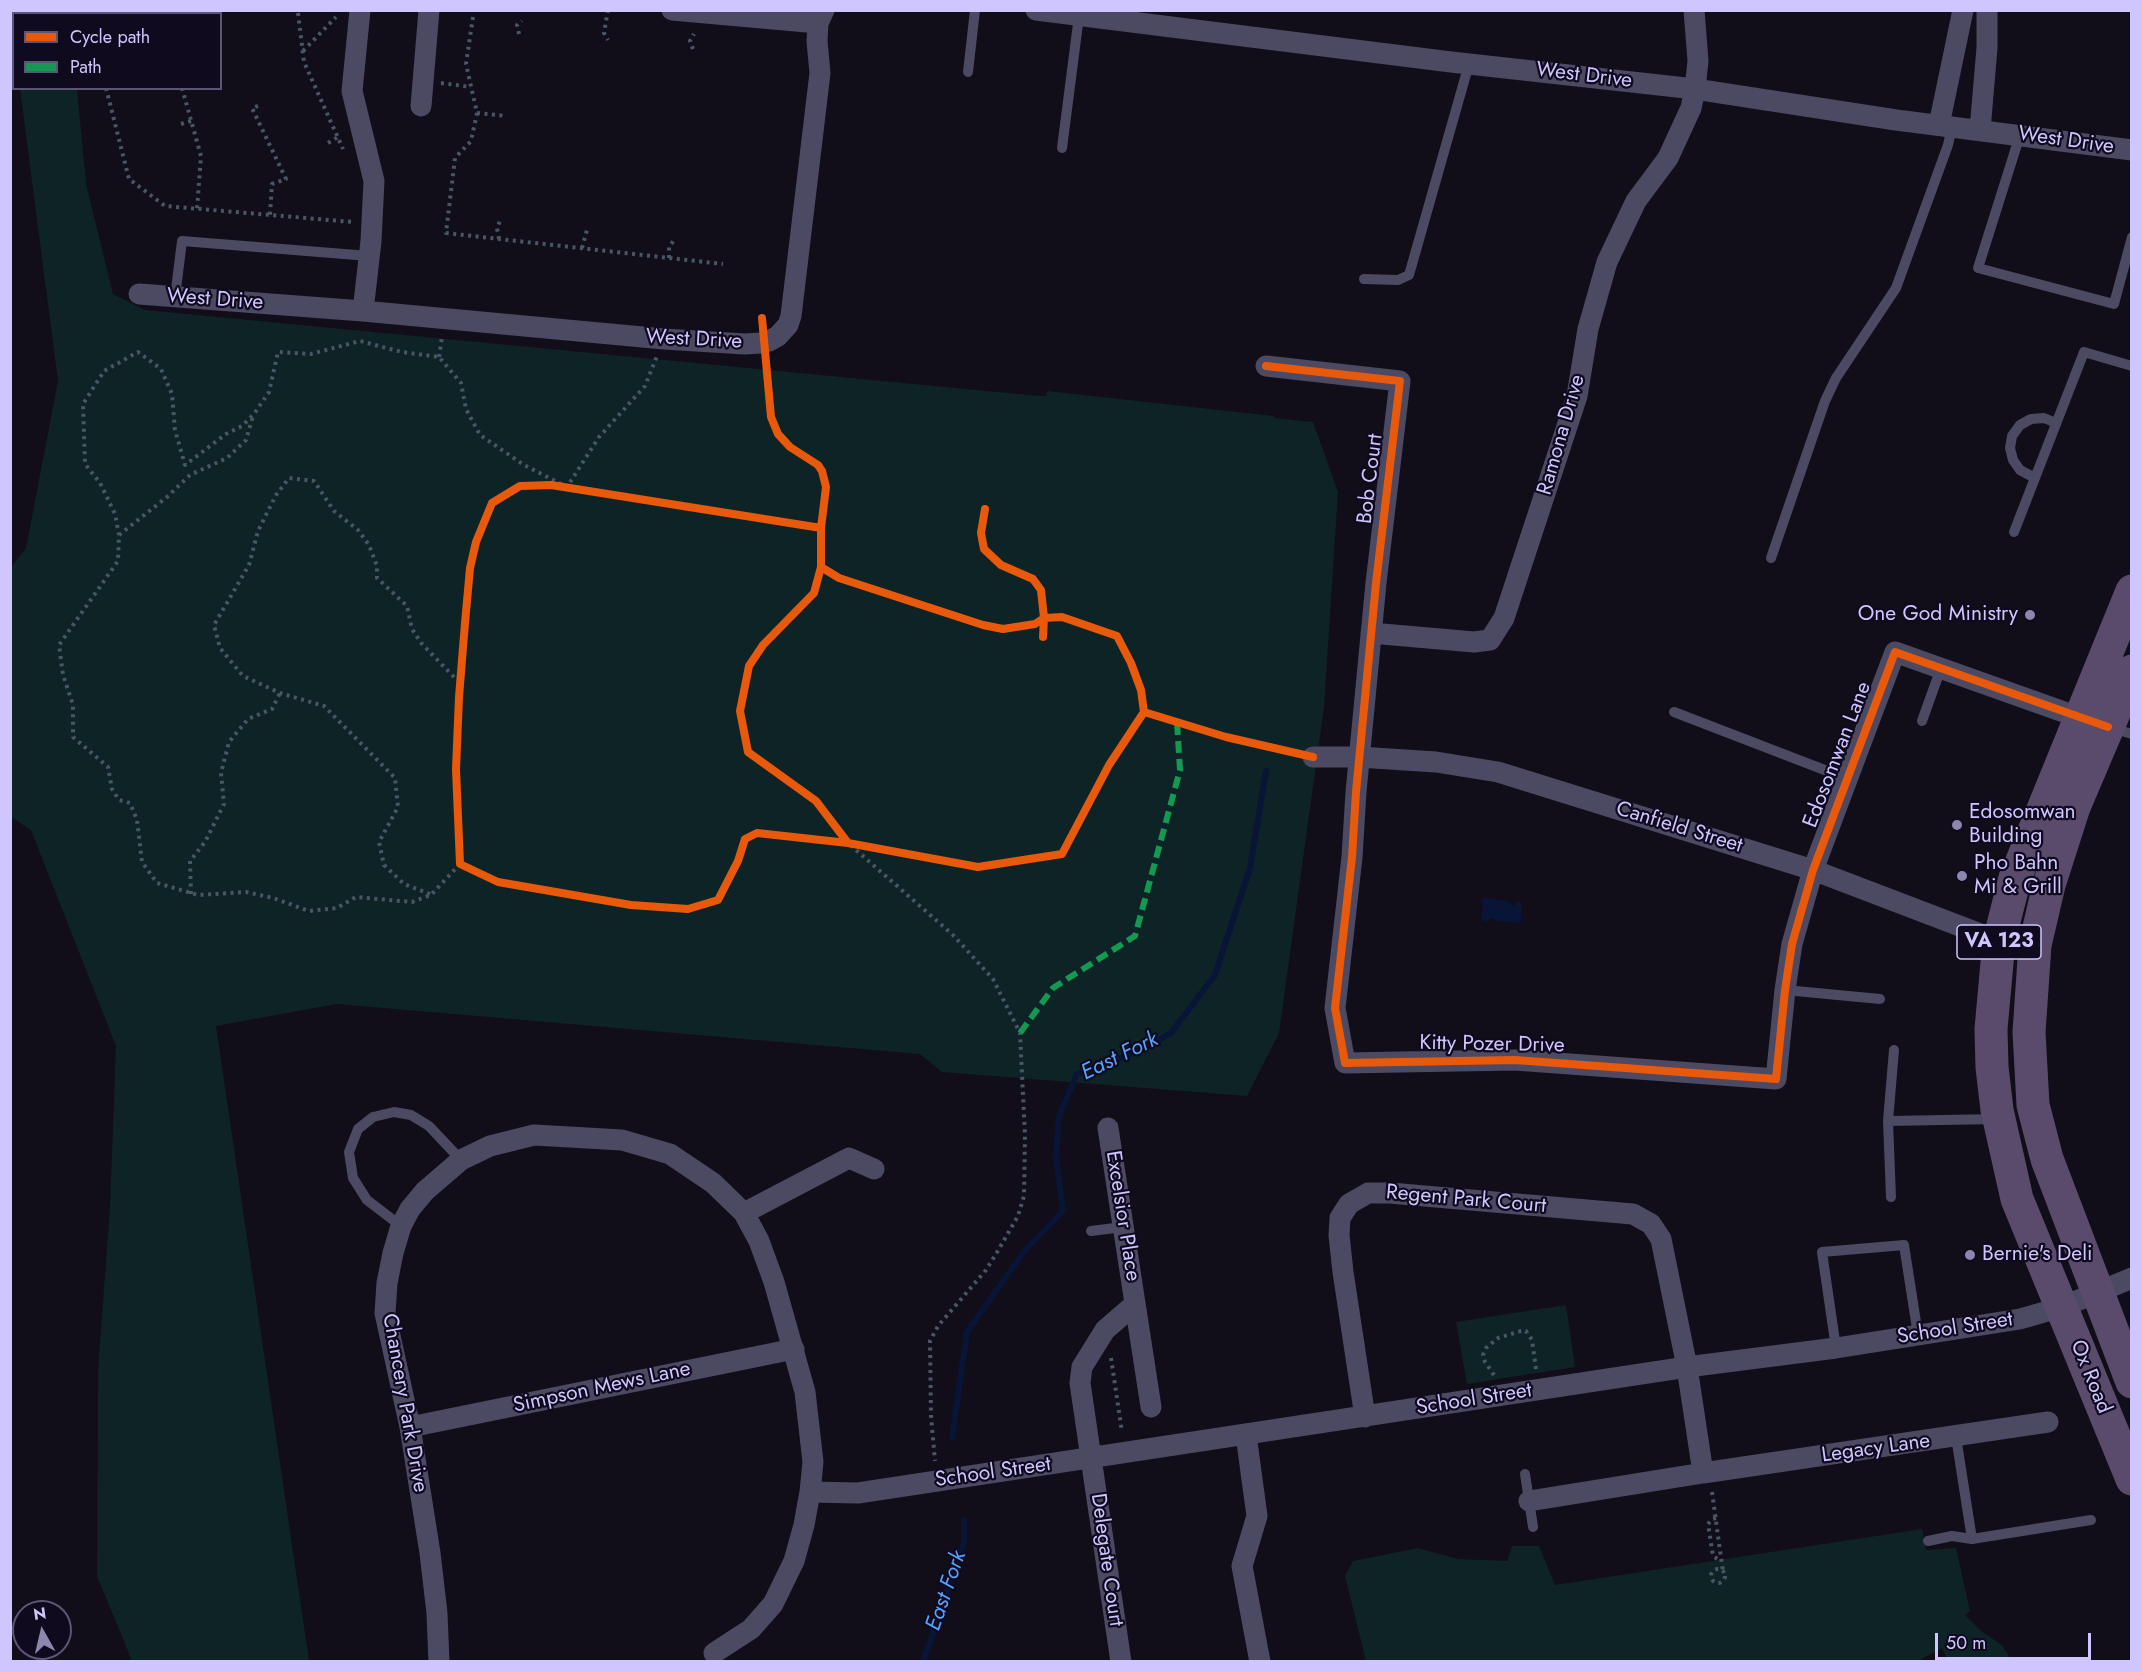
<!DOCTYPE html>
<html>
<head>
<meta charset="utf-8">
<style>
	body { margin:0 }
	#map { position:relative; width:2142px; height:1672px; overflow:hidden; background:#110e19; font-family:Jost,sans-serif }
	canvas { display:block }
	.frame { position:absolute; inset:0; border:12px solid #d0c6ff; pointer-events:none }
	.legend { position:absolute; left:12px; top:12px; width:210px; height:78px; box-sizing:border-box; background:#0f0a1d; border:2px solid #5c5577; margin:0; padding:8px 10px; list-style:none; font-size:18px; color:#d0c6ff }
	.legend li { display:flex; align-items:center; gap:12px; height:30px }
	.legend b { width:30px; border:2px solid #5c5577 }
	.north { position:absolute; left:12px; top:1600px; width:60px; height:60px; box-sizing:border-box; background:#0f0a1d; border:2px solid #5c5577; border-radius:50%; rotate:352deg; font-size:16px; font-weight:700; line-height:24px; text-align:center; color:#d0c6ff }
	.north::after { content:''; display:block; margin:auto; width:21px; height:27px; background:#8d86ae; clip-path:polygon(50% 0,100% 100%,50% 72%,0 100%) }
	.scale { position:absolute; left:1935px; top:1633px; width:156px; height:27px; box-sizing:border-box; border:3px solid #d0c6ff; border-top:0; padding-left:8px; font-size:18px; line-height:21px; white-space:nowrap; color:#d0c6ff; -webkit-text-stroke:4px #0f0a1d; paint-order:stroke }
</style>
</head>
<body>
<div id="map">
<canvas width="2142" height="1672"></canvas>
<div class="frame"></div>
<ul class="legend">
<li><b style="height:8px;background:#e8590c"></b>Cycle path</li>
<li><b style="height:8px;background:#139951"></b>Path</li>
</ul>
<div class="north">N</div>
<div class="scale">50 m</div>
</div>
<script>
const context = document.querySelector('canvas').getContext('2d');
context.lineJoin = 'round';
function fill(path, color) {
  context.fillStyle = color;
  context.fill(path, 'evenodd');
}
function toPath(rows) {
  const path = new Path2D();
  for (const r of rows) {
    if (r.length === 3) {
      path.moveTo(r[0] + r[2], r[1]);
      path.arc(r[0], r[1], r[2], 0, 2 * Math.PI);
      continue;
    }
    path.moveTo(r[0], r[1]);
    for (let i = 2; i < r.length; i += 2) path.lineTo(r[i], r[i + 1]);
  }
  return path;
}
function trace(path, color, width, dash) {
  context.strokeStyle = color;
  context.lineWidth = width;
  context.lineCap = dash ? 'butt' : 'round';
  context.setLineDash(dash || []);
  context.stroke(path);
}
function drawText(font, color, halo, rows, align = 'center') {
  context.font = font + ' Jost,sans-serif';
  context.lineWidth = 4.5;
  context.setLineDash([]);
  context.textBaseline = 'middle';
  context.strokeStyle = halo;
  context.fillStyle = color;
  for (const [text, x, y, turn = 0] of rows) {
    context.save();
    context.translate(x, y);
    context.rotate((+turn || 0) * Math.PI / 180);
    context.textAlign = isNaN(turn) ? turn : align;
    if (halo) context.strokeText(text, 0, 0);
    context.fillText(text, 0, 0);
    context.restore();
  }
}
fill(toPath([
	[20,89,77,89,86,184,113,294,145,310,1028,395,1046,396,1047,391,1274,416,1274,418,1313,422,1338,492,1324,707,1279,1033,1247,1096,942,1072,920,1054,337,1004,216,1026,309,1661,132,1661,97,1576,98,1371,110,1207,116,1046,31,830,11,817,11,567,26,548,58,381],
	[1566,1305,1575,1367,1467,1384,1456,1322],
	[1922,1529,1926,1550,1956,1548,1970,1611,1965,1615,1981,1631,2002,1645,2012,1661,1948,1661,1942,1648,1916,1662,1366,1661,1345,1576,1353,1561,1418,1548,1458,1559,1507,1561,1512,1546,1539,1546,1555,1585]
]), '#0e2325');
fill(toPath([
	[1484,898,1508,901,1513,906,1519,901,1522,903,1521,923,1496,921,1491,918,1486,922,1482,920,1481,917,1483,905,1481,900]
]), '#081537');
trace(toPath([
	[952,1438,967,1332,1025,1250,1063,1211,1056,1158,1059,1116,1077,1074,1137,1052,1171,1033,1215,975,1250,868,1266,771],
	[923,1662,964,1542,964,1520]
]), '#081537', 6);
trace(toPath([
	[159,10,160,14],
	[608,10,604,33,608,40],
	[298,13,304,62,343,149],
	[192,14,195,10],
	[473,17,466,64,477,113,471,141,455,158,446,233,723,264],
	[519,34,517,25,522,21],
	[693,49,690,41,694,34],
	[303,51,336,17],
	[441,83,471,87],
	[106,88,129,179,165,206,353,222],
	[182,88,201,156,197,209],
	[258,106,252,108,286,179,272,184,270,215],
	[477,113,506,116],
	[181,124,191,121],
	[328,143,338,137],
	[499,239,497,228,500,221],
	[582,248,587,230],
	[669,258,669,247,674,240],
	[439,357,442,337],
	[767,360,768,397,771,417,778,434,790,447,818,465,822,471,826,487,821,528,551,485,520,486,492,503,476,542,470,568,465,623,459,697,456,769,460,864,498,882,631,905,688,909,718,900,738,861,745,839,757,833,848,843,953,935,993,979,1020,1033,1025,1135,1024,1196,1018,1216,996,1254,986,1270,938,1326,930,1341,931,1416,935,1461],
	[985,509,981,533,984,549,1001,565,1033,579,1041,590,1044,618,1043,637],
	[821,528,821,567,814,593,763,645,749,666,740,711,748,752,816,801,848,843,978,867,1062,854,1109,765,1144,712,1226,737,1295,752],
	[119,535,167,497,190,475,227,458,246,440,253,416],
	[821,567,839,578,983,625,1003,629,1035,624,1044,618,1062,617,1117,636,1131,663,1141,690,1144,712],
	[460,864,431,895,412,902,356,897,337,908,309,911,273,898,246,892,198,895,157,883,142,862,137,820,130,803,119,800,112,789,108,767,73,737,73,705,63,675,59,645,118,561,119,535,115,514,100,483,85,464,83,404,104,371,138,352,161,369,172,394,175,430,185,465,226,434,242,426,254,414,269,392,278,352,311,354,360,341,402,352,439,357,461,383,466,409,480,435,524,465,567,487,599,437,645,386,657,356],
	[191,894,190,861,205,842,224,804,221,773,229,742,248,719,272,709,280,693],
	[430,894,404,884,384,865,379,842,398,807,395,778,324,706,280,693,243,676,220,648,214,625,249,565,258,531,276,495,289,478,314,481,334,511,358,530,369,545,377,566,377,578,407,606,412,629,422,644,455,678],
	[1111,1358,1122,1432],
	[1494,1375,1485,1362,1483,1355,1486,1348,1498,1338,1521,1331,1526,1331,1532,1340,1536,1369],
	[1712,1492,1723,1572],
	[1716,1518,1712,1519,1708,1524,1713,1556,1721,1561],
	[1718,1576,7]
]), '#485666', 4, [3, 4.5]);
trace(toPath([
	[968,72,975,10],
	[2020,135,1978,268,2114,304,2132,237],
	[1062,148,1079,16],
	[1364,279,1398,280,1409,275,1469,64],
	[175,297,182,241,369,256],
	[2035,478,2020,470,2013,460,2010,448,2012,436,2020,425,2031,419,2044,418,2056,423],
	[2014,532,2084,352,2132,366],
	[1771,558,1825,401,1836,378,1896,288,1948,145,1952,127],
	[1674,712,1848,779],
	[1922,721,1941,668],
	[2112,728,2132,734],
	[1785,990,1880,999],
	[1894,1050,1888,1121,1996,1119],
	[1888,1121,1891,1197],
	[401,1226,367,1200,353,1178,349,1152,358,1129,373,1117,394,1112,411,1115,429,1126,461,1160],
	[1091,1231,1123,1227],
	[1836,1348,1822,1252,1904,1245,1918,1335],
	[1956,1437,1972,1539,2091,1520],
	[1525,1474,1533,1527],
	[1928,1541,1952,1536,1972,1539]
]), '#4c4962', 10);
trace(toPath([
	[360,10,352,91,374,181,371,241,363,311],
	[672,10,818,23],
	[1036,10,1451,62,1695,89,1896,120,2132,150],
	[421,106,429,10],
	[1939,125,1963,10],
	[1980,130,1987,48,1987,10],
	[139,294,363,311,664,339,745,344,761,343,769,341,778,336,788,325,791,316,820,73,817,41,818,23,824,10],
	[1266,366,1400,381,1376,583,1356,792,1352,857,1335,1008,1345,1063,1515,1060,1776,1079,1785,990,1792,944,1813,870,1895,652,2092,722],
	[1371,633,1474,642,1490,640,1504,618,1577,396,1588,329,1607,262,1636,201,1668,158,1691,108,1695,89,1698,61,1694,10],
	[1313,757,1359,757,1436,762,1498,772,1813,870,1999,941,2034,949],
	[1108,1128,1151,1407],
	[744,1213,849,1158,874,1169],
	[1365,1417,1343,1272,1339,1235,1340,1218,1349,1204,1368,1193,1390,1193,1633,1214,1651,1224,1661,1239,1687,1367,1703,1473,2048,1422],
	[410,1427,794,1349],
	[1246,1435,1257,1516,1242,1566,1260,1662],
	[810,1492,858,1493,1687,1367,1836,1348,2020,1319,2062,1307,2132,1278],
	[1529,1501,1703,1473],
	[439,1662,437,1613,430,1553,410,1427,385,1313,387,1283,393,1253,401,1226,410,1209,425,1191,461,1160,490,1146,534,1135,622,1140,670,1154,713,1183,744,1213,759,1241,774,1282,805,1392,813,1462,810,1492,804,1525,794,1561,773,1604,751,1629,714,1653],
	[1121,1662,1080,1383,1082,1367,1105,1330,1135,1304]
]), '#4c4962', 21);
trace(toPath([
	[2132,591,2015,878,1999,941,1991,1029,1992,1067,1997,1110,2017,1199,2132,1479],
	[2132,671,2074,807,2049,885,2035,945,2029,1032,2033,1105,2047,1159,2132,1382]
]), '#5a4b6c', 33);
trace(toPath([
	[1020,1033,1053,988,1135,936,1180,770,1177,722]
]), '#139951', 6, [12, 6]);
trace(toPath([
	[762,318,771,417,778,434,790,447,818,465,822,471,826,487,821,528,551,485,520,486,492,503,476,542,470,568,465,623,459,697,456,769,460,864,498,882,631,905,688,909,718,900,738,861,745,839,757,833,848,843],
	[1266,366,1400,381,1376,583,1356,792,1352,857,1335,1008,1345,1063,1515,1060,1776,1079,1785,990,1792,944,1813,870,1895,652,2108,727],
	[985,509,981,533,984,549,1001,565,1033,579,1041,590,1044,618,1043,637],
	[821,528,821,567,814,593,763,645,749,666,740,711,748,752,816,801,848,843,978,867,1062,854,1109,765,1144,712,1226,737,1313,757],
	[821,567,839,578,983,625,1003,629,1035,624,1044,618,1062,617,1117,636,1131,663,1141,690,1144,712]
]), '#e8590c', 8);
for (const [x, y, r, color] of [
	[2030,615,6,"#8d86ae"],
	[1957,825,6,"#8d86ae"],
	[1962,876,6,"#8d86ae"],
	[1970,1255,6,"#8d86ae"]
]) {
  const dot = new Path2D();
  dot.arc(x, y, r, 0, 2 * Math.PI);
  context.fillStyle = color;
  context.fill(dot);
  trace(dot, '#0f0a1d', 2);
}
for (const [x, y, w] of [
	[1999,942,84]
]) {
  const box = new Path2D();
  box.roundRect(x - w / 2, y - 17, w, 34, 4.5);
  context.fillStyle = '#0f0a1d';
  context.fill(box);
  trace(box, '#d0c6ff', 1.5);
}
drawText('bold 20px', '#d0c6ff', null, [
	["VA 123",1999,942]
]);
drawText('21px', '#d0c6ff', '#0f0a1d', [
	["West Drive",1584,76,7],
	["West Drive",2066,141,8],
	["West Drive",215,300,4],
	["West Drive",694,340,3],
	["Ramona Drive",1562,435,-74],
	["Bob Court",1371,479,-83],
	["Edosomwan Lane",1838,755,-69],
	["Canfield Street",1679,828,17],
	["Kitty Pozer Drive",1492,1045,1],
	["Regent Park Court",1466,1200,5],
	["Excelsior Place",1122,1216,81],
	["School Street",1955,1329,-9],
	["Ox Road",2090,1377,68],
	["Simpson Mews Lane",602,1388,-12],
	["School Street",1474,1400,-9],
	["Chancery Park Drive",404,1403,80],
	["Legacy Lane",1876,1449,-8],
	["School Street",993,1473,-8],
	["Delegate Court",1106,1560,82]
]);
drawText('21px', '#d0c6ff', '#0f0a1d', [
	["One God Ministry",2018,615,"right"],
	["Edosomwan",1969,813],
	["Building",1969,837],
	["Pho Bahn",1974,864],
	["Mi & Grill",1974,888],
	["Bernie's Deli",1982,1255]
], 'left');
drawText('italic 22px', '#54a4ff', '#0f0a1d', [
	["East Fork",1120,1057,-26],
	["East Fork",947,1591,-71]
]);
</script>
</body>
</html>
